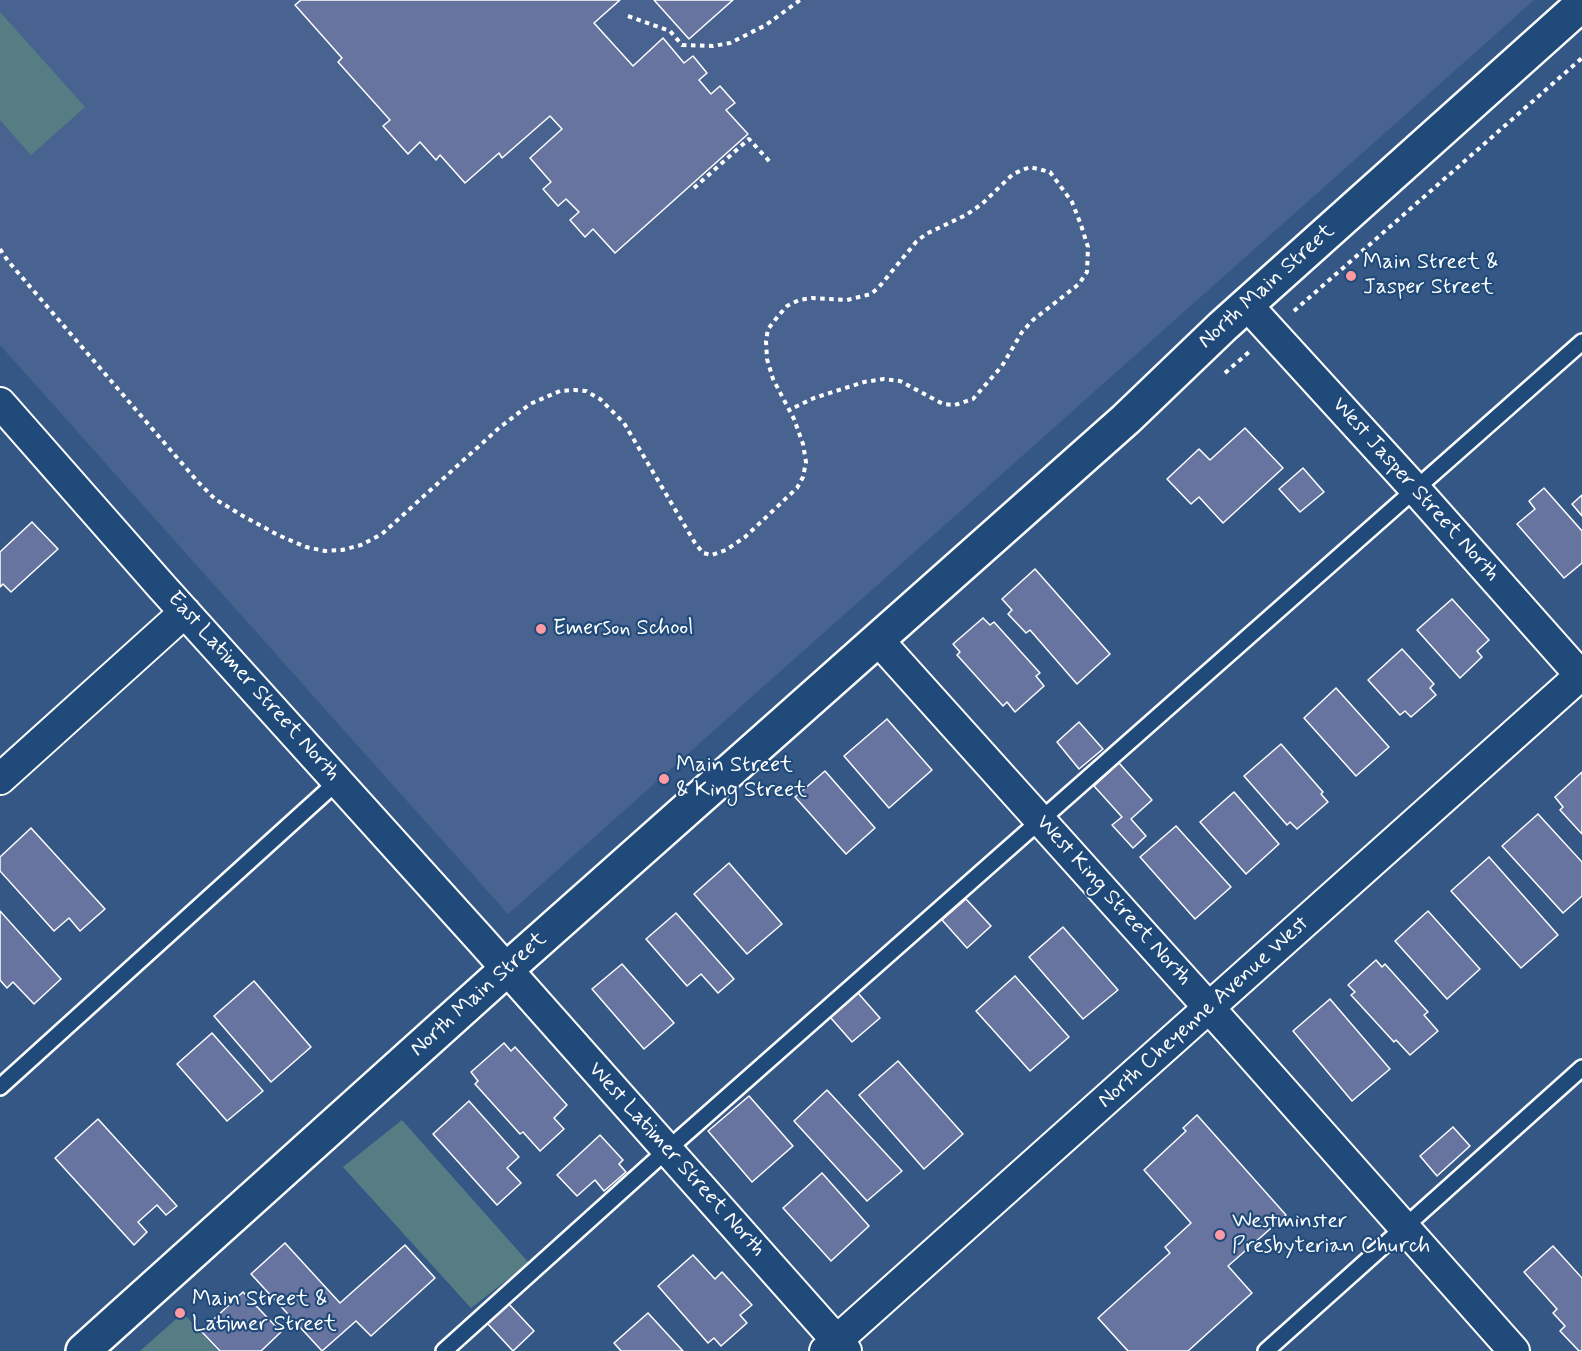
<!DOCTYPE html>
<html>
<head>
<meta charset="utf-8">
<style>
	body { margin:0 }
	canvas { display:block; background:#355785 }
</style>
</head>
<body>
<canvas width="1582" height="1351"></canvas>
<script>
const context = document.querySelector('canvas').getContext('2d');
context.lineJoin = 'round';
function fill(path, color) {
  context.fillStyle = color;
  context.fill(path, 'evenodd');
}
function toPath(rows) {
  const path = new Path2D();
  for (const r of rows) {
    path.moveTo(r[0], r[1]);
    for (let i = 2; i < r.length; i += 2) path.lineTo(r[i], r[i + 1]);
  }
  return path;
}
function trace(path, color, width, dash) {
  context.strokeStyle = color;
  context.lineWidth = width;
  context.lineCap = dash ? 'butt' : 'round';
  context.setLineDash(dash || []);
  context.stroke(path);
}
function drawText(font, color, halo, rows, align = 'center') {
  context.font = font + ' Mynerve,sans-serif';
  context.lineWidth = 4.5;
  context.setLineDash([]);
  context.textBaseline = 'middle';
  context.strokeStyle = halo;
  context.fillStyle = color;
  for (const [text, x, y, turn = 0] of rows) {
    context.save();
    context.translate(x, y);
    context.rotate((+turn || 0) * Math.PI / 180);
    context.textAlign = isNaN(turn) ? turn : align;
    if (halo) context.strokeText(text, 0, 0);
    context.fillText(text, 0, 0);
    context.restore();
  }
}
fill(toPath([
	[0,0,1534,0,508,914,0,345]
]), '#48638f');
fill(toPath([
	[0,12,85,107,31,155,0,120],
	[402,1120,529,1263,471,1308,343,1167],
	[183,1313,218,1351,140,1351]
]), '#577d84');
const building = toPath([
	[301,0,620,0,594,23,633,66,663,38,684,63,693,56,707,73,699,80,711,94,720,86,735,103,726,110,748,134,615,253,593,229,585,237,570,220,579,212,566,199,558,206,543,189,551,182,530,158,562,129,550,116,502,158,499,153,465,183,440,155,436,160,420,142,408,154,383,126,390,120,338,62,342,58,295,5,301,0],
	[654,0,733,0,689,39,654,0],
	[1245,428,1283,468,1223,523,1199,497,1191,504,1167,479,1199,449,1210,460,1245,428],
	[1303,468,1324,492,1300,512,1279,489,1303,468],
	[1544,488,1582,531,1582,563,1564,578,1517,524,1535,509,1529,501,1544,488],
	[1582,495,1582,516,1572,504,1582,495],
	[32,522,58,549,11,592,3,584,0,587,0,552,32,522],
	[1035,569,1110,654,1077,684,1030,630,1026,633,1008,614,1012,610,1002,599,1035,569],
	[1452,599,1489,640,1477,651,1482,657,1460,678,1417,630,1452,599],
	[983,618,990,625,994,622,1040,673,1036,676,1044,686,1015,712,1007,702,1003,706,957,655,960,652,953,644,983,618],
	[1402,649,1434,684,1430,688,1436,695,1411,717,1405,711,1400,715,1368,680,1402,649],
	[1336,688,1389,747,1356,776,1304,718,1336,688],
	[887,719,932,770,889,808,844,756,887,719],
	[1079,722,1103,749,1079,769,1057,742,1079,722],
	[1281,744,1323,792,1321,794,1328,802,1297,829,1290,822,1287,825,1244,776,1281,744],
	[1119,763,1152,800,1131,819,1146,836,1133,848,1112,825,1122,817,1094,786,1119,763],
	[825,771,875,828,846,854,795,797,825,771],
	[1582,772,1582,834,1560,810,1563,807,1555,797,1582,772],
	[1234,792,1279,844,1246,874,1200,822,1234,792],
	[1538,814,1582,862,1582,896,1563,913,1502,846,1538,814],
	[1176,826,1231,887,1195,919,1140,857,1176,826],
	[31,828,105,909,80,931,69,918,54,931,0,871,0,857,31,828],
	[1489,857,1558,935,1521,968,1451,891,1489,857],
	[729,863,782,924,747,954,694,894,729,863],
	[966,899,991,926,967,948,942,920,966,899],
	[0,911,61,979,34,1004,13,982,7,988,0,980,0,911],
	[1428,911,1480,969,1447,999,1395,941,1428,911],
	[676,913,734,979,718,993,701,974,687,986,646,939,676,913],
	[1063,927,1118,990,1083,1019,1029,957,1063,927],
	[1376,960,1382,967,1385,964,1428,1012,1424,1015,1438,1031,1410,1055,1396,1040,1394,1042,1351,995,1355,992,1348,985,1376,960],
	[622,964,674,1023,644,1049,592,989,622,964],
	[1015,976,1069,1037,1030,1071,976,1011,1015,976],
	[254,981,311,1047,271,1082,214,1016,254,981],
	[858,993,880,1018,852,1042,830,1017,858,993],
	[1330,999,1390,1069,1352,1101,1293,1031,1330,999],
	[212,1033,263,1091,227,1121,177,1064,212,1033],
	[504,1043,511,1051,515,1047,567,1105,554,1118,564,1129,540,1151,523,1132,520,1134,475,1084,478,1081,471,1072,504,1043],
	[898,1061,963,1134,924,1169,859,1095,898,1061],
	[827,1090,902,1171,867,1201,794,1121,827,1090],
	[749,1096,793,1146,752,1182,708,1131,749,1096],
	[469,1101,519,1157,507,1168,521,1183,497,1205,433,1134,469,1101],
	[1197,1115,1286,1215,1228,1266,1252,1293,1188,1351,1128,1351,1098,1318,1170,1253,1165,1247,1191,1223,1144,1170,1186,1131,1183,1128,1197,1115],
	[98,1119,177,1206,166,1215,157,1205,138,1222,147,1232,134,1245,55,1158,98,1119],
	[1453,1127,1470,1146,1437,1176,1420,1156,1453,1127],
	[600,1135,623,1160,619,1164,626,1172,604,1191,595,1180,577,1196,557,1175,600,1135],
	[822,1173,869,1226,831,1261,783,1208,822,1173],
	[285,1243,340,1303,405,1245,435,1278,371,1336,356,1321,322,1351,251,1274,285,1243],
	[1553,1246,1582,1278,1582,1351,1579,1351,1560,1331,1565,1326,1553,1313,1557,1309,1524,1272,1553,1246],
	[693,1255,715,1279,722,1272,752,1305,740,1315,747,1323,721,1346,714,1338,708,1343,658,1286,693,1255],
	[243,1292,281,1332,261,1351,220,1351,201,1331,243,1292],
	[508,1303,534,1331,513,1351,487,1323,508,1303],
	[648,1313,683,1351,621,1351,614,1343,648,1313]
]);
fill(building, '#6774a0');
trace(building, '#fff', 1.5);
const service = toPath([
	[0,1087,338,781],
	[444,1351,667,1150,1582,342],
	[1266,1351,1582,1068]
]);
const minor = toPath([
	[1247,305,1416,490,1582,677],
	[0,403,162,587,480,939,846,1351],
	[878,640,1238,1040,1514,1351],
	[0,779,185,612],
	[825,1351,1582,674]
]);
const tertiary = toPath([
	[83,1351,507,969,1126,419,1223,326,1582,4]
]);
trace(service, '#fff', 20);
trace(minor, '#fff', 34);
trace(tertiary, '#fff', 38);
trace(toPath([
	[628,16,670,31,682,45,713,46,730,43,766,25,800,0],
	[694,188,749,139,770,162],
	[0,249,8,261,198,482,215,499,243,516,278,535,306,547,325,551,342,550,361,545,382,534,499,428,530,404,560,391,574,390,586,391,600,399,624,423,695,543,703,553,712,555,726,550,745,537,797,488,803,477,806,462,803,444,794,419,773,379,767,359,766,341,768,329,779,315,787,306,799,300,812,298,847,300,871,294,879,287,916,242,926,234,966,215,982,204,1013,174,1030,167,1050,172,1072,202,1081,225,1088,247,1087,272,1079,284,1033,320,1022,332,1002,366,973,399,955,405,943,404,900,381,884,379,864,382,814,398,789,410],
	[1294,311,1582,58],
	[1225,373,1249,352]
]), '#fff', 4, [4.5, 4.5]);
trace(service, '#1f4a7a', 15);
trace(minor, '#1f4a7a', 30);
trace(tertiary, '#1f4a7a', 33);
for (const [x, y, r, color] of [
	[1351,276,6,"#ff9aa2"],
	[541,629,6,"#ff9aa2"],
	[664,779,6,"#ff9aa2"],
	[1220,1235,6,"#ff9aa2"],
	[180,1313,6,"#ff9aa2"]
]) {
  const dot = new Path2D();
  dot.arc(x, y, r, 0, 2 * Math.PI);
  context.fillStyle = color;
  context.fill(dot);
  trace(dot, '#1f4a7a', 2);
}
drawText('22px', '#fff', '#1f4a7a', [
	["Main Street &",1363,263],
	["Jasper Street",1363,288],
	["Emerson School",553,629],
	["Main Street",676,766],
	["& King Street",676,791],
	["Westminster",1232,1222],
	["Presbyterian Church",1232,1247],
	["Main Street &",192,1300],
	["Latimer Street",192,1325]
], 'left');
drawText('22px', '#fff', '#1f4a7a', [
	["North Main Street",1267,287,-42],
	["West Jasper Street North",1415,490,48],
	["East Latimer Street North",253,687,48],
	["West King Street North",1113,901,48],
	["North Main Street",479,995,-42],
	["North Cheyenne Avenue West",1204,1013,-42],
	["West Latimer Street North",676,1160,48]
]);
</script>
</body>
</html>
